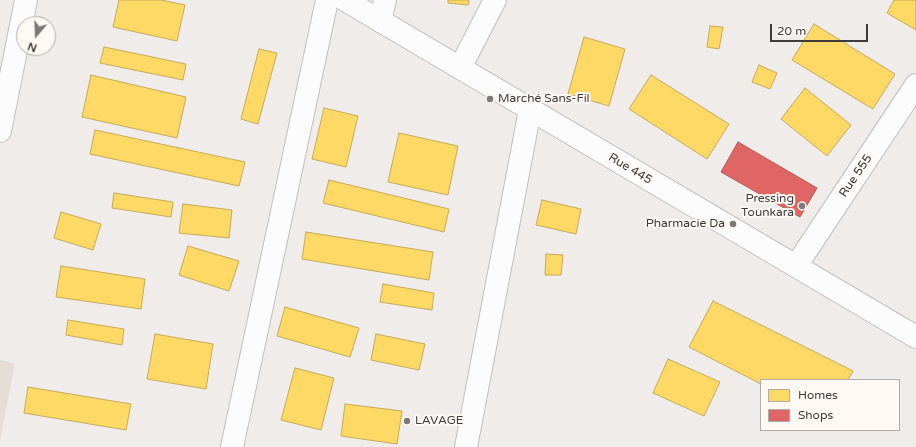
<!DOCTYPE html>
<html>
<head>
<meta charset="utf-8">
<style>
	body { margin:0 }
	#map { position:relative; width:916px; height:447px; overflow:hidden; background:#efece9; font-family:"Varela Round",sans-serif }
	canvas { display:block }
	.legend { position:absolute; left:760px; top:379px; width:140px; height:52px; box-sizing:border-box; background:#fff9f5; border:1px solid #b2adaa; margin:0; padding:5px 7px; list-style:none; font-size:12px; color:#3e3b3a }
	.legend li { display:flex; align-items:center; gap:8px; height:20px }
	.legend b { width:20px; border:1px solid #b2adaa }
	.north { position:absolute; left:16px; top:16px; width:40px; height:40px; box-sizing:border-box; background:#fff9f5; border:1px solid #b2adaa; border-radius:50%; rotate:199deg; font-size:11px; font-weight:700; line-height:16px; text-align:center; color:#3e3b3a }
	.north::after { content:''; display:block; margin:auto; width:14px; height:18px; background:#7c7977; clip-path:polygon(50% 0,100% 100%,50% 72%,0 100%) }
	.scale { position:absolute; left:770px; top:24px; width:98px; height:18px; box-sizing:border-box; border:2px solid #3e3b3a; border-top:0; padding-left:5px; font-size:12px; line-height:14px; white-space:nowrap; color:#3e3b3a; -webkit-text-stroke:3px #fff9f5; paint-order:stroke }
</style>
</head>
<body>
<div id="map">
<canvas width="916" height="447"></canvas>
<ul class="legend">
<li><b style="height:11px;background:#ffd966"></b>Homes</li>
<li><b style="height:11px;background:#e06666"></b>Shops</li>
</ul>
<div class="north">N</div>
<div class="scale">20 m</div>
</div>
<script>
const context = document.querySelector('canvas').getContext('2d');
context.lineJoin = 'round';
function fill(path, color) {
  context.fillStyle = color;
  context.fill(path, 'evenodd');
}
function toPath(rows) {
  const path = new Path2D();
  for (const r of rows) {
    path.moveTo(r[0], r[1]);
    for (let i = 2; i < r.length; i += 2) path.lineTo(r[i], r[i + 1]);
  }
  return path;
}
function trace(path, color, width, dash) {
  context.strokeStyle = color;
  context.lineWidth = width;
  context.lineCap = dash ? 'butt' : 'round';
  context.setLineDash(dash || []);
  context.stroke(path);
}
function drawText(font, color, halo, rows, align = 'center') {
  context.font = font + ' "Varela Round",sans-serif';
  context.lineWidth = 4;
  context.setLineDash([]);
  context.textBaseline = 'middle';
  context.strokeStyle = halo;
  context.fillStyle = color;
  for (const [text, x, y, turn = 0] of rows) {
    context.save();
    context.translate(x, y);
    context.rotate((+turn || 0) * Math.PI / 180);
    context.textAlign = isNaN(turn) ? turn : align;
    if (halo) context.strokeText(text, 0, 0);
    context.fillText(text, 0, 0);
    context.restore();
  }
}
fill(toPath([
	[0,360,15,363,0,441]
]), '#e6ddd6');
const homes = toPath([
	[119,0,161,0,185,5,177,41,113,27,119,0],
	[448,0,469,0,468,5,448,3,448,0],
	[894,0,916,0,916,30,887,13,894,0],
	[814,24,895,74,873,109,792,60,814,24],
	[710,26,723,27,719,49,707,47,710,26],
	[584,37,625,49,609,106,568,94,584,37],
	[104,47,186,64,183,80,100,63,104,47],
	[259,49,277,53,258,124,241,119,259,49],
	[759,65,777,73,770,89,752,82,759,65],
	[91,75,186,97,177,138,82,117,91,75],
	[651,75,729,124,707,159,629,109,651,75],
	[805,88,851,125,827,156,781,119,805,88],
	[324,108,358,116,346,167,312,159,324,108],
	[95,130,245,162,239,186,90,154,95,130],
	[399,133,458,146,448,195,388,182,399,133],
	[329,180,449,209,444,232,323,203,329,180],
	[114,193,173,202,171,217,112,208,114,193],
	[542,200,581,209,576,234,536,225,542,200],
	[183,204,232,210,229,238,179,233,183,204],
	[61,212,101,224,93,250,54,238,61,212],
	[306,232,433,252,429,280,302,259,306,232],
	[188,246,239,261,229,291,179,275,188,246],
	[546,254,563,255,561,275,545,275,546,254],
	[61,266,145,279,141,309,56,297,61,266],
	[383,284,434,293,432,310,380,302,383,284],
	[713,301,853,371,848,380,761,380,761,384,689,347,713,301],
	[285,307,359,328,350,357,277,336,285,307],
	[68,320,124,329,122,345,66,335,68,320],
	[155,334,213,344,206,389,147,379,155,334],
	[376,334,425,344,419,370,371,360,376,334],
	[668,359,720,382,704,416,653,393,668,359],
	[295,368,334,378,321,430,281,420,295,368],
	[28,387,131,404,126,430,24,413,28,387],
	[345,404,402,411,397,444,341,436,345,404]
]);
fill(homes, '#ffd966');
trace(homes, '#c5aa59', 1);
const shops = toPath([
	[738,142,817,188,800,217,721,172,738,142]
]);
fill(shops, '#e06666');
trace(shops, '#af5959', 1);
const minor = toPath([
	[380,21,385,0],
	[460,68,495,0],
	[0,131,26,0],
	[232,447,327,0],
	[466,447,530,110]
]);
const tertiary = toPath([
	[345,0,916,337],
	[796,266,916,85]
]);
trace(minor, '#c2bfbd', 24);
trace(tertiary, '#c2bfbd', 24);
trace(minor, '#fdfcfc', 22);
trace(tertiary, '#fdfcfc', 22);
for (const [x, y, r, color] of [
	[490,99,4,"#7c7977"],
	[802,206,4,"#7c7977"],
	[733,224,4,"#7c7977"],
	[407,421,4,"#7c7977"]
]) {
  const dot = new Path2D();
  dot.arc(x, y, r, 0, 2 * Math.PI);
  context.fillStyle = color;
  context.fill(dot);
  trace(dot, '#fff9f5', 1.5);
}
drawText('12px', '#3e3b3a', '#fff9f5', [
	["Marché Sans-Fil",498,99],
	["Pressing",794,199,"right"],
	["Tounkara",794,213,"right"],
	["Pharmacie Da",725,224,"right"],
	["LAVAGE",415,421]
], 'left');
drawText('12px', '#3e3b3a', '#fff9f5', [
	["Rue 445",630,169,31],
	["Rue 555",856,176,-56]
]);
</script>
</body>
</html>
